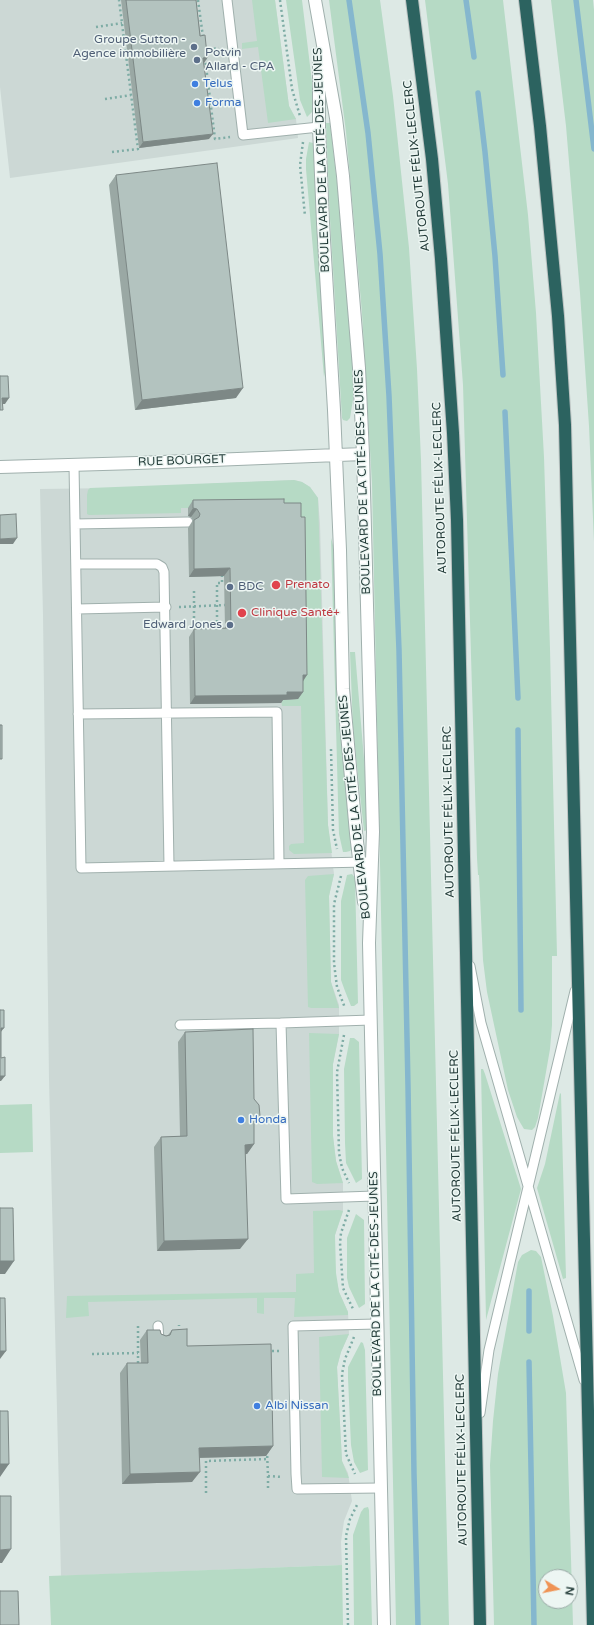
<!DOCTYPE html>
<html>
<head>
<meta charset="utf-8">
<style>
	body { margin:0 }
	#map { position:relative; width:594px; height:1625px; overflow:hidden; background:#dde9e5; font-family:"Varela Round",sans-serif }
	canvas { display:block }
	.north { position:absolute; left:538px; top:1569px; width:40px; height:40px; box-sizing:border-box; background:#edf6f3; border:1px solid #9baaa7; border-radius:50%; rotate:100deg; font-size:11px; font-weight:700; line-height:16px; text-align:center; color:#1f3835 }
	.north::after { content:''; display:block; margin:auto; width:14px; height:18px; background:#ef9355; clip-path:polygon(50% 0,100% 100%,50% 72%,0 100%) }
</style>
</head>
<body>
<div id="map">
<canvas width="594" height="1625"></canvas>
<div class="north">N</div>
</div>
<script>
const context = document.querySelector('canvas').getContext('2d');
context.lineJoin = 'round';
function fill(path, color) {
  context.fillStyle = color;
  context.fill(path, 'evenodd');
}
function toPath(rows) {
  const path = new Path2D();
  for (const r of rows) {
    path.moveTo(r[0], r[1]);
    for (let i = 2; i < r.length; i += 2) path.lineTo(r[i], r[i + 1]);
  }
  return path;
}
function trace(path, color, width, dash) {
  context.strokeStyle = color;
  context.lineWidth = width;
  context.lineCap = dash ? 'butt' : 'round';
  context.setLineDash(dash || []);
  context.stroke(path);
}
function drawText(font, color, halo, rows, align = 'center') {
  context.font = font + ' "Varela Round",sans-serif';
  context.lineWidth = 3;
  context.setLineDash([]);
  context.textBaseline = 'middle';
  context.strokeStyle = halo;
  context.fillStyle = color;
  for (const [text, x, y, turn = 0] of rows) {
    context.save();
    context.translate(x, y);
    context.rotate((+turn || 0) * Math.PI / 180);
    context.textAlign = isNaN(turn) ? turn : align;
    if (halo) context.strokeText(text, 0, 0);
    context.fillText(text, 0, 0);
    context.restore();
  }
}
fill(toPath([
	[0,0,275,0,289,106,296,119,298,138,10,178,0,87],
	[294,480,302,482,310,487,318,498,320,524,328,825,334,874,329,896,331,982,339,1005,339,1034,333,1064,333,1136,336,1161,343,1183,343,1211,335,1235,335,1273,339,1292,348,1312,349,1334,341,1352,337,1367,342,1461,348,1473,352,1501,344,1521,341,1542,342,1565,61,1576,49,1079,43,615,40,489,114,488]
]), '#ccd8d5');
fill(toPath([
	[252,0,275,0,289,106,296,119,268,123,258,47,242,49,242,43,257,41],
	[286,0,302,0,313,90,312,112,307,117,300,100],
	[329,0,380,0,393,96,409,248,417,369,421,460,449,1625,396,1625,372,484,362,313,346,132],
	[425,0,503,0,528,215,536,313,544,457,550,649,557,956,552,956,552,1025,550,1049,538,1118,535,1127,532,1130,524,1129,521,1124,517,1117,508,1090,487,992,483,960,479,875,478,875,477,858,463,385,448,184],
	[551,0,593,0,594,10,594,542,589,426,580,293,566,126],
	[326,123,330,123,341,217,355,387,350,418,347,421,343,420,342,418,330,219],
	[309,142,313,143,314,146,320,282,325,347,326,368,324,377,306,169,306,159],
	[294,480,302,482,310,487,318,498,328,825,332,853,294,854,289,850,289,846,291,844,304,843,301,706,282,706,281,700,298,699,188,508,181,508,181,513,89,515,87,514,87,495,88,490,90,488],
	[331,538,333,545,336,587,339,720,352,843,352,849,350,851,346,852,343,852,339,834,338,801],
	[350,652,355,652,366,783,368,830,364,831,353,728],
	[334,874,329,896,331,982,339,1008,311,1008,308,1007,305,880,308,876],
	[352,874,355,878,358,1003,354,1006,351,1006,345,991,341,980,341,901,347,875],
	[309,1033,339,1034,333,1064,333,1136,336,1161,343,1183,317,1184,312,1182],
	[350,1038,354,1038,359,1042,362,1179,356,1183,346,1163,345,1143,344,1069],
	[481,1069,483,1069,485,1074,521,1189,486,1320],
	[560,1093,561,1094,566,1278,563,1279,537,1188,545,1164],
	[32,1104,33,1152,0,1153,0,1105],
	[339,1210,343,1211,335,1235,336,1273,339,1292,348,1312,348,1315,294,1317,295,1298,264,1298,264,1314,257,1313,257,1298,88,1302,89,1316,66,1318,67,1296,296,1292,296,1274,314,1273,313,1211],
	[356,1214,364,1220,365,1304,359,1308,349,1287,347,1278,347,1238],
	[531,1250,536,1251,541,1257,553,1316,566,1393,573,1625,494,1625,490,1465,493,1421,498,1374,518,1262,522,1255],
	[546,1577,570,1577,570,1601,546,1601],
	[349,1334,341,1352,337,1367,342,1461,349,1478,322,1477,319,1337],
	[361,1342,363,1343,365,1350,368,1470,360,1473,354,1462,351,1445,348,1378,348,1367],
	[368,1507,369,1510,372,1625,354,1625,353,1535,361,1512,364,1508],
	[342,1565,343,1625,51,1625,49,1576]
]), '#b6dac5');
trace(toPath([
	[349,0,368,133,380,254,389,396,399,650,408,1086,414,1474,418,1625],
	[466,0,474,57],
	[576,0,594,149],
	[478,93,485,152,495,256,503,375],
	[505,412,518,698],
	[518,730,521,1010],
	[529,1331,529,1291],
	[529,1362,534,1625]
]), '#85b7ce', 5.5);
const service = toPath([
	[227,0,243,135,319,127],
	[74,465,81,868,366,862],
	[75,524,188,522],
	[76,564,157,564,162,567,164,572,169,866],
	[77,609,166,607],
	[78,714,277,712,279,864],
	[470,966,481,1023,584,1380],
	[371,1020,281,1023,286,1199,375,1196],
	[180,1025,281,1023],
	[377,1324,293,1326,296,1474,297,1489,380,1488],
	[158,1326,159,1340],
	[480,1413,489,1350,575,991]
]);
const tertiary = toPath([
	[315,0,336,118,343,176,359,368,363,454,373,832,369,943,384,1625],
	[319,54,319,127,323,223,334,410,340,550,343,689,356,833,364,902],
	[0,467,137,463,363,454]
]);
const motorway = toPath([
	[412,0,432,159,441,259,453,433,457,520,480,1625],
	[525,0,540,126,558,316,565,425,593,1625]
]);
trace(service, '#a0b0ad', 11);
trace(tertiary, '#a0b0ad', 14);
trace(motorway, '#bcc3c2', 14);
trace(toPath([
	[198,0,203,37],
	[280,0,292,89,300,116],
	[96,27,122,23],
	[204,50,219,48],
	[205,58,215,139,230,137],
	[105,99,131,95],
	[303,142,300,165,305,216],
	[112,152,138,149,119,0],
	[194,591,194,622],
	[179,607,225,605],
	[220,629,217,629,217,583,222,583,222,576],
	[331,749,333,830,337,849],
	[341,876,334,904,334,963,337,987,345,1008],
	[344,1035,337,1072,339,1153,342,1168,349,1183],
	[253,1120,270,1120],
	[349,1210,341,1233,340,1243,343,1288,354,1311],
	[138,1326,138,1366],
	[179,1331,179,1325],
	[354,1337,345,1359,342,1374,346,1454,355,1474],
	[267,1351,279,1351,279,1349],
	[92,1354,138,1353],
	[267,1451,268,1476,282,1477],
	[268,1476,268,1491],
	[206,1493,206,1461,268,1459],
	[348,1625,346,1536,350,1519,358,1503]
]), '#7eaca5', 2.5, [2, 3]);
trace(service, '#fff', 9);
trace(tertiary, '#fff', 12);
trace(motorway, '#2c6360', 12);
fill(toPath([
	[121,0,196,0,204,63,209,139,139,148],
	[116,175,236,398,135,410,109,185],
	[193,500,284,503,303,681,303,692,298,699,283,700,281,703,190,704,189,637,194,629,225,628,224,576,189,577,188,528,193,520,191,517,188,516,188,508],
	[185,1032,254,1099,260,1116,254,1123,254,1144,247,1154,245,1154,240,1249,157,1251,154,1147,161,1137,180,1136,178,1042],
	[147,1330,161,1334,166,1336,168,1335,172,1330,187,1346,273,1446,266,1456,199,1458,192,1482,122,1484,120,1373,127,1363,141,1363,140,1340]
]), '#9aa8a4');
fill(toPath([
	[208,57,204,63,203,58],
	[213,134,209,139,139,148,143,142],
	[243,388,236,398,135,410,142,400],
	[2,398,9,398,5,404,0,404],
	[193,508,197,509,191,517,188,516],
	[17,538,13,544,0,544,0,539],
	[230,568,224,576,189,577,194,569],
	[303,675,307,675,302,683],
	[287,692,303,692,298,699,283,700,281,703,190,704,195,696],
	[1,1028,4,1028,0,1033],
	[0,1076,5,1076,1,1081,0,1081],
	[254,1144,247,1154,238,1155,245,1145],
	[248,1239,240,1249,157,1251,164,1241],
	[0,1261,14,1261,5,1274,0,1274],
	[0,1351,6,1351,0,1359],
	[273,1446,266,1456,192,1458,199,1448],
	[0,1464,9,1464,0,1477],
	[200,1472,192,1482,122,1484,130,1474],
	[11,1549,2,1563,0,1563,0,1550]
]), '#7d8886');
const building = toPath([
	[126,0,196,0,200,36,205,35,206,45,208,57,203,58,213,134,143,142,126,0],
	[217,163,243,388,142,400,116,175,217,163],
	[0,376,8,376,9,398,2,398,3,410,0,410,0,376],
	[284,499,284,503,301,503,301,517,305,517,307,675,303,675,303,692,287,692,287,695,195,696,194,629,231,628,230,568,194,569,194,520,199,517,200,514,197,509,193,508,193,500,284,499],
	[16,514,17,538,0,539,0,515,16,514],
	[0,725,2,725,2,759,0,759,0,725],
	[0,1010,4,1010,4,1028,1,1028,1,1058,5,1057,5,1076,0,1076,0,1010],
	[253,1029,254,1099,259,1105,260,1116,254,1121,254,1144,245,1145,248,1239,164,1241,161,1137,187,1136,185,1032,253,1029],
	[0,1208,13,1208,14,1261,0,1261,0,1208],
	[0,1298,5,1298,6,1351,0,1351,0,1298],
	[187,1329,187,1346,271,1344,273,1446,199,1448,200,1472,130,1474,127,1363,148,1363,147,1330,160,1330,161,1334,166,1336,170,1335,172,1330,187,1329],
	[0,1411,8,1411,9,1464,0,1464,0,1411],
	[0,1496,11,1496,11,1549,0,1550,0,1496],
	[0,1591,18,1591,19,1625,0,1625,0,1591]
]);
fill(building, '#b3c3bf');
trace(building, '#7d8886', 1);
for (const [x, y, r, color] of [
	[194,47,4,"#5c6f8a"],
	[197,60,4,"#5c6f8a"],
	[195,84,4,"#3f7fe0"],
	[197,103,4,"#3f7fe0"],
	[276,585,5,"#e0444e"],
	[230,587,4,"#5c6f8a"],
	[242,613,5,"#e0444e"],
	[230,625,4,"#5c6f8a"],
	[241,1120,4,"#3f7fe0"],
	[257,1406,4,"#3f7fe0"]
]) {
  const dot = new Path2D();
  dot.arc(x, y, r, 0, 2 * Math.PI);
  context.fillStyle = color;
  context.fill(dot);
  trace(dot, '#edf6f3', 1.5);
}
drawText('12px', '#4e5e75', '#edf6f3', [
	["Groupe Sutton -",186,40],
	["Agence immobilière",186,54],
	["Potvin",205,53,"left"],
	["Allard - CPA",205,67,"left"],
	["BDC",238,587,"left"],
	["Edward Jones",222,625]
], 'right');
drawText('12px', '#366cbe', '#edf6f3', [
	["Telus",203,84],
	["Forma",205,103],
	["Honda",249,1120],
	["Albi Nissan",265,1406]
], 'left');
drawText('12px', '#1f3835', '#edf6f3', [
	["BOULEVARD DE LA CITÉ-DES-JEUNES",322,160,-92],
	["AUTOROUTE FÉLIX-LECLERC",417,166,-96],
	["RUE BOURGET",182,461,-2],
	["BOULEVARD DE LA CITÉ-DES-JEUNES",363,482,-92],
	["AUTOROUTE FÉLIX-LECLERC",440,488,-92],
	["BOULEVARD DE LA CITÉ-DES-JEUNES",355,807,-96],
	["AUTOROUTE FÉLIX-LECLERC",449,812,-91],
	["AUTOROUTE FÉLIX-LECLERC",456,1136,-91],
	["BOULEVARD DE LA CITÉ-DES-JEUNES",376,1284,-91],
	["AUTOROUTE FÉLIX-LECLERC",462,1460,-91]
]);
drawText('12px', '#be3a42', '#edf6f3', [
	["Prenato",285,585],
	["Clinique Santé+",251,613]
], 'left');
</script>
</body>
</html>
